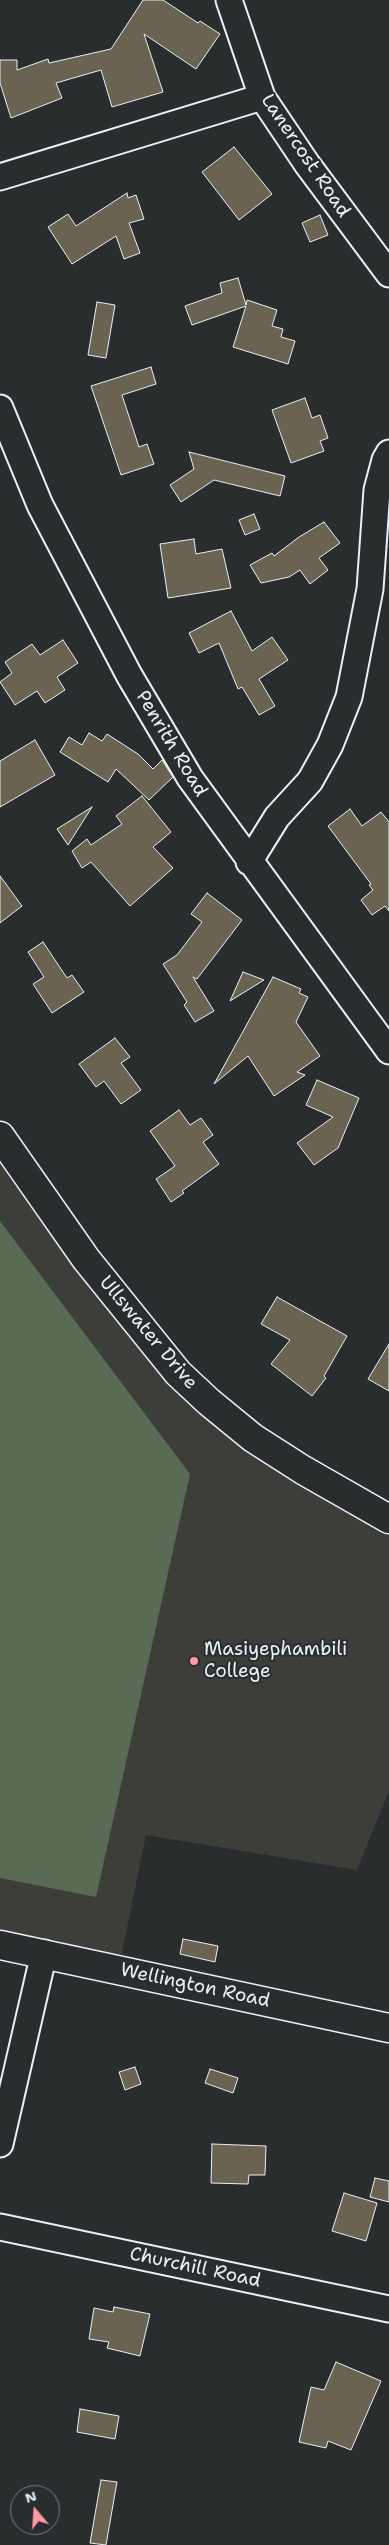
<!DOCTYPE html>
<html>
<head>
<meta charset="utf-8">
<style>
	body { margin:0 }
	#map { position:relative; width:389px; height:2545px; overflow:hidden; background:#2a2d2e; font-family:"Shantell Sans",sans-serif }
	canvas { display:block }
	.north { position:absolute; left:10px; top:2485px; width:50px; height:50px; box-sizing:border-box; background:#2a2d2e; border:1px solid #767b7f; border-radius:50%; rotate:342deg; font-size:14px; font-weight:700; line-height:20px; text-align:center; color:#e8f1f8 }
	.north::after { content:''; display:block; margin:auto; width:18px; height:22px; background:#ff9aa2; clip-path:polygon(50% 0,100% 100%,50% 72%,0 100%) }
</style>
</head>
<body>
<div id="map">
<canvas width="389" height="2545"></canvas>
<div class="north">N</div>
</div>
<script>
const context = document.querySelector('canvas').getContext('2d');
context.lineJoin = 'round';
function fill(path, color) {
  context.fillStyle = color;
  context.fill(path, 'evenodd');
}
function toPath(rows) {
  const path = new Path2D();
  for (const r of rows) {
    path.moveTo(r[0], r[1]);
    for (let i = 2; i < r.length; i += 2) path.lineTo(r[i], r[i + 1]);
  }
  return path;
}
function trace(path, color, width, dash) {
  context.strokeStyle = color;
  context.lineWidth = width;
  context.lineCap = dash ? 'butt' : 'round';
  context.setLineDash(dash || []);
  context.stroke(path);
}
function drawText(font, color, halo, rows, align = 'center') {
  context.font = font + ' "Shantell Sans",sans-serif';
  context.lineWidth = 4;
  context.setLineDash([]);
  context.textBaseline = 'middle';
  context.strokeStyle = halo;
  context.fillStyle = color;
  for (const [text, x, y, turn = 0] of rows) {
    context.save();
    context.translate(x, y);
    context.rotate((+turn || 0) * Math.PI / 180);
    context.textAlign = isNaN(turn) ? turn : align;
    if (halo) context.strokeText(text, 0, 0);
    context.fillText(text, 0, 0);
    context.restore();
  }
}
fill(toPath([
	[0,1152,168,1377,389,1531,389,1791,357,1870,146,1835,121,1958,0,1933]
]), '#3d3d39');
fill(toPath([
	[0,1221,190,1474,96,1897,0,1878]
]), '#596b55');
const building = toPath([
	[143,0,163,0,198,23,200,21,220,34,196,69,144,34,163,92,112,107,101,70,56,83,62,98,11,118,0,83,0,60,17,60,17,70,48,59,49,63,111,49,143,0],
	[234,147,272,194,239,220,202,172,234,147],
	[127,193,128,198,136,195,144,219,129,223,140,253,124,259,116,236,72,264,48,227,68,214,76,226,127,193],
	[320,215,328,235,310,242,302,223,320,215],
	[238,278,246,305,247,300,277,310,272,326,283,329,281,337,295,341,288,364,233,347,246,306,192,325,185,306,222,293,220,283,238,278],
	[97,302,115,305,106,358,88,355,97,302],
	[151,367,156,384,122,395,139,447,147,444,154,464,121,475,91,386,151,367],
	[305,398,312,418,320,415,328,438,320,441,324,451,291,463,272,410,305,398],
	[189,452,285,476,280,496,214,480,181,502,170,485,194,469,189,452],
	[254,514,260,529,245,535,239,520,254,514],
	[324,522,340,543,319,558,328,570,310,584,300,570,289,577,261,583,250,565,272,553,274,556,299,537,324,522],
	[194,539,196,554,222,549,231,588,168,598,160,544,194,539],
	[231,611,252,651,272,637,288,660,259,679,275,706,259,715,242,687,238,689,219,643,199,653,189,633,231,611],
	[63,640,78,663,57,677,65,690,45,703,37,691,15,705,0,682,12,673,5,662,32,644,40,655,63,640],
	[89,733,102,741,107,734,138,754,153,769,162,760,173,777,149,800,116,769,108,782,60,752,69,737,82,745,89,733],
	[35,740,55,775,0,807,0,761,35,740],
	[142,796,171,832,153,847,173,868,130,906,91,862,82,868,72,851,87,839,91,845,122,824,116,816,142,796],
	[92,807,68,845,57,829,92,807],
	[350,809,362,826,381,812,389,822,389,911,385,906,372,915,361,900,373,890,369,885,371,884,328,826,350,809],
	[0,876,22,906,0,923,0,876],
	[207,893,242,920,197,979,193,977,214,1011,195,1022,184,1005,187,1002,163,964,177,955,202,922,191,914,207,893],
	[43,942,67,978,72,975,84,992,52,1013,33,984,44,977,28,952,43,942],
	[243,972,264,980,230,1001,243,972],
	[273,977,301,989,299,993,308,997,296,1022,320,1056,297,1072,305,1075,274,1096,248,1056,214,1084,273,977],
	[115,1038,130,1057,121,1063,141,1090,121,1104,104,1081,96,1087,79,1064,115,1038],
	[317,1080,359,1098,338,1148,314,1165,297,1143,333,1117,306,1105,317,1080],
	[179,1110,190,1125,201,1118,213,1135,203,1142,219,1164,182,1191,184,1193,171,1202,156,1179,175,1166,150,1131,179,1110],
	[277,1297,347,1336,324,1376,326,1378,312,1396,271,1364,290,1340,261,1324,277,1297],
	[389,1344,389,1391,368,1379,389,1344],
	[183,1939,218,1946,215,1962,180,1954,183,1939],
	[135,2067,141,2084,125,2090,119,2072,135,2067],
	[210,2069,238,2078,233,2093,205,2083,210,2069],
	[212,2144,266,2146,265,2175,249,2175,248,2184,211,2183,212,2144],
	[375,2178,389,2181,389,2202,370,2197,375,2178],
	[344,2193,377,2203,366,2241,332,2231,344,2193],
	[114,2307,150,2314,140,2356,107,2348,109,2342,89,2339,94,2308,113,2312,114,2307],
	[336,2362,381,2381,351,2450,328,2441,326,2448,299,2442,311,2387,324,2390,336,2362],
	[80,2409,119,2416,115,2439,77,2432,80,2409],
	[101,2480,117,2482,106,2545,90,2543,101,2480]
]);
fill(building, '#6a6352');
trace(building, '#e8f1f8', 1);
const street = toPath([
	[229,0,262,97,307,164,389,274],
	[0,177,262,97],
	[0,408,40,505,129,675,190,778,389,1051],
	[249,862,277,817,310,781,330,745,349,697,370,589,377,490,385,460,389,453],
	[0,2144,44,1953],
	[0,2227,389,2309]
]);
const secondary = toPath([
	[0,1136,86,1259,178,1373,209,1402,253,1438,303,1470,389,1519],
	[0,1945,389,2028]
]);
trace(street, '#e8f1f8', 29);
trace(secondary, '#e8f1f8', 31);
trace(street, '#2a2d2e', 25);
trace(secondary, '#2a2d2e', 28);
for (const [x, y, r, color] of [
	[194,1661,5,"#ff9aa2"]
]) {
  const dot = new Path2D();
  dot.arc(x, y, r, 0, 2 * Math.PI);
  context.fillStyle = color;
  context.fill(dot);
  trace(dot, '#2a2d2e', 2);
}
drawText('19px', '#e8f1f8', '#2a2d2e', [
	["Lanercost Road",305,156,56],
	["Penrith Road",171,744,59],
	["Ullswater Drive",148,1333,50],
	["Wellington Road",195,1986,12],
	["Churchill Road",195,2268,12]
]);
drawText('19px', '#e8f1f8', '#2a2d2e', [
	["Masiyephambili",204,1650],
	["College",204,1672]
], 'left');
</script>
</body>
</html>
